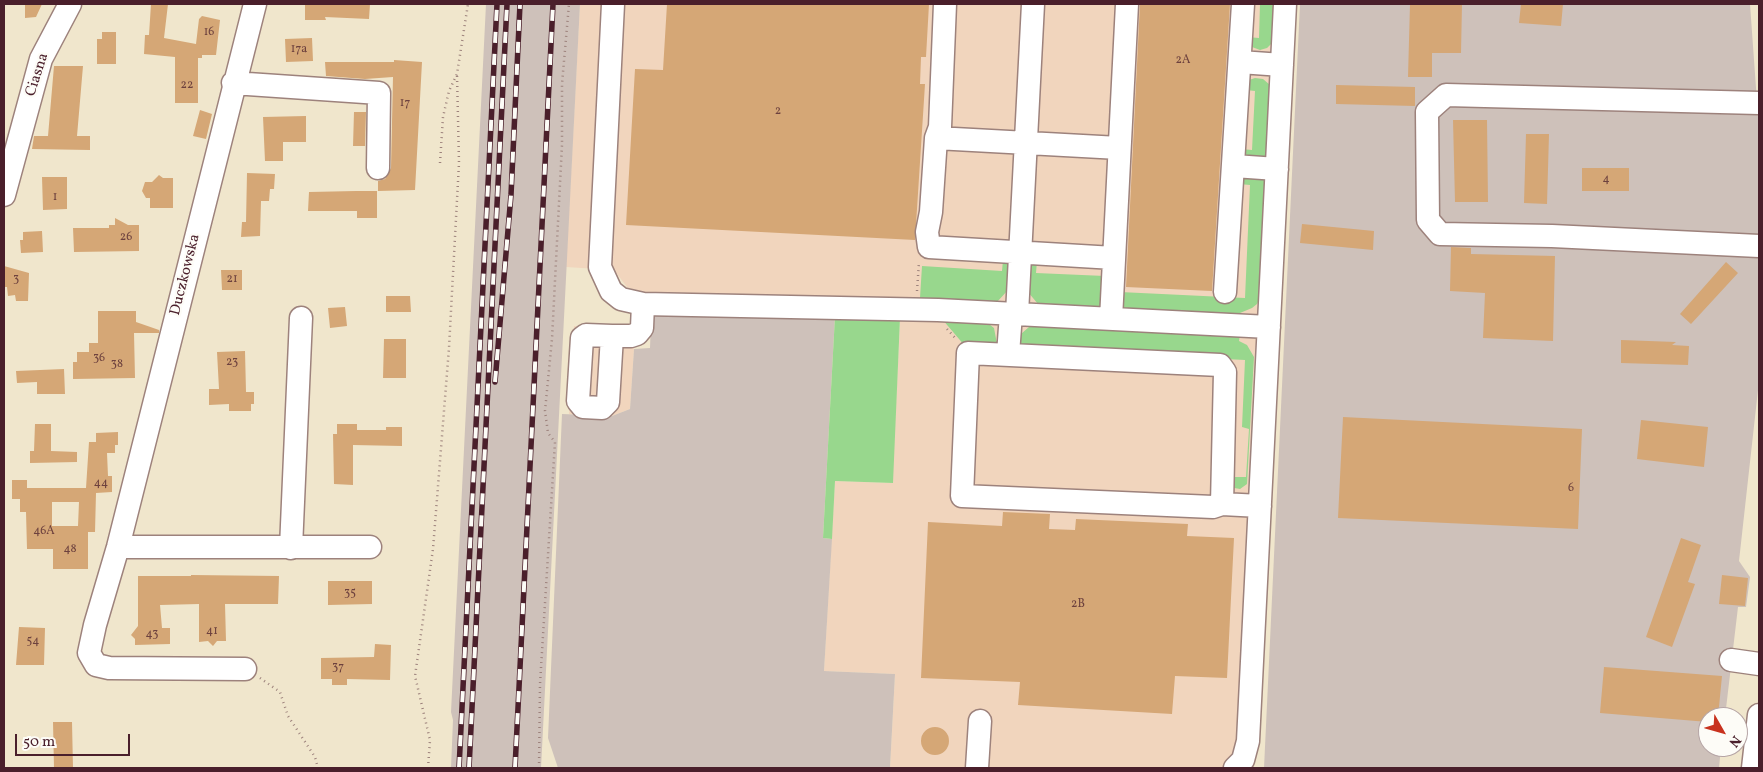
<!DOCTYPE html>
<html>
<head>
<meta charset="utf-8">
<style>
	body { margin:0 }
	#map { position:relative; width:1763px; height:772px; overflow:hidden; background:#f0e6cc; font-family:Vollkorn,serif }
	canvas { display:block }
	.frame { position:absolute; inset:0; border:5px solid #4a1f2b; pointer-events:none }
	.north { position:absolute; left:1698px; top:707px; width:50px; height:50px; box-sizing:border-box; background:#fdfcf7; border:1px solid #b5a4a5; border-radius:50%; rotate:128deg; font-size:14px; font-weight:700; line-height:20px; text-align:center; color:#4a1f2b }
	.north::after { content:''; display:block; margin:auto; width:18px; height:22px; background:#c8321e; clip-path:polygon(50% 0,100% 100%,50% 72%,0 100%) }
	.scale { position:absolute; left:15px; top:734px; width:115px; height:22px; box-sizing:border-box; border:2px solid #4a1f2b; border-top:0; padding-left:6px; font-size:15px; line-height:18px; white-space:nowrap; color:#4a1f2b; -webkit-text-stroke:4px #fdfcf7; paint-order:stroke }
</style>
</head>
<body>
<div id="map">
<canvas width="1763" height="772"></canvas>
<div class="frame"></div>
<div class="north">N</div>
<div class="scale">50 m</div>
</div>
<script>
const context = document.querySelector('canvas').getContext('2d');
context.lineJoin = 'round';
function fill(path, color) {
  context.fillStyle = color;
  context.fill(path, 'evenodd');
}
function toPath(rows) {
  const path = new Path2D();
  for (const r of rows) {
    if (r.length === 3) {
      path.moveTo(r[0] + r[2], r[1]);
      path.arc(r[0], r[1], r[2], 0, 2 * Math.PI);
      continue;
    }
    path.moveTo(r[0], r[1]);
    for (let i = 2; i < r.length; i += 2) path.lineTo(r[i], r[i + 1]);
  }
  return path;
}
function trace(path, color, width, dash) {
  context.strokeStyle = color;
  context.lineWidth = width;
  context.lineCap = dash ? 'butt' : 'round';
  context.setLineDash(dash || []);
  context.stroke(path);
}
function drawText(font, color, halo, rows, align = 'center') {
  context.font = font + ' Vollkorn,serif';
  context.lineWidth = 4.5;
  context.setLineDash([]);
  context.textBaseline = 'middle';
  context.strokeStyle = halo;
  context.fillStyle = color;
  for (const [text, x, y, turn = 0] of rows) {
    context.save();
    context.translate(x, y);
    context.rotate((+turn || 0) * Math.PI / 180);
    context.textAlign = isNaN(turn) ? turn : align;
    if (halo) context.strokeText(text, 0, 0);
    context.fillText(text, 0, 0);
    context.restore();
  }
}
fill(toPath([
	[580,4,1277,4,1238,768,890,768,895,674,824,671,835,481,892,483,901,302,647,295,627,287,614,270,566,267],
	[574,326,629,329,634,349,630,409,612,416,569,414]
]), '#f1d5bd');
fill(toPath([
	[486,4,580,4,541,768,451,768,453,720,451,712],
	[1300,4,1750,4,1758,116,1759,381,1739,561,1750,577,1746,607,1738,607,1725,717,1708,717,1708,747,1721,747,1719,768,1264,768],
	[655,313,835,316,823,538,832,539,824,671,895,674,890,768,558,768,548,738,562,414,612,416,630,409,634,349,650,348,651,321]
]), '#cec1ba');
fill(toPath([
	[1260,4,1277,4,1274,41,1267,48,1260,50,1252,47,1247,37,1259,38],
	[1255,78,1263,79,1270,85,1268,153,1265,157,1246,158,1241,149,1252,150,1255,91,1246,90,1249,80],
	[1243,177,1261,177,1267,183,1260,298,1257,304,1252,308,1240,313,1193,315,1123,308,1120,292,1245,298,1250,185,1239,184],
	[1003,260,1010,263,1008,290,997,302,920,298,922,266,1002,271],
	[1037,261,1036,273,1105,276,1102,304,1096,308,1038,304,1028,292,1029,264],
	[835,316,900,318,893,483,835,481,832,539,823,538],
	[942,319,985,321,994,328,997,344,965,346],
	[1030,323,1240,335,1239,341,1247,345,1254,357,1247,484,1240,489,1229,487,1229,477,1246,477,1249,429,1242,427,1245,360,1028,349,1021,344,1021,334,1029,327]
]), '#98d78d');
fill(toPath([
	[25,4,42,4,36,17,25,18],
	[151,4,168,4,164,38,196,44,199,19,202,16,220,20,216,55,202,55,202,58,198,58,198,103,175,103,175,57,144,54,145,35,149,35],
	[305,4,370,4,369,19,325,17,326,20,305,20],
	[667,4,929,4,926,57,921,57,920,84,925,84,915,240,626,225,635,69,663,70],
	[1140,4,1230,4,1212,291,1126,287],
	[1410,4,1462,4,1461,53,1432,53,1432,77,1408,77],
	[1521,4,1563,4,1561,26,1519,23],
	[102,32,116,32,116,64,97,64,97,39,102,39],
	[312,38,313,61,286,62,285,39],
	[394,60,422,62,415,190,378,191,378,181,385,179,391,168,393,77,365,79,326,76,325,62,394,62],
	[54,66,83,66,77,136,90,136,90,150,32,149,34,136,48,136],
	[1336,85,1415,87,1415,106,1336,104],
	[200,110,212,114,206,139,193,136],
	[354,112,366,112,365,146,353,146],
	[306,116,306,142,283,142,283,161,265,161,263,117],
	[1453,120,1487,120,1488,202,1455,202],
	[1526,134,1549,134,1547,204,1524,203],
	[1582,168,1629,168,1629,191,1582,191],
	[247,173,275,174,274,189,270,189,269,201,261,201,260,236,241,237,242,222,246,222],
	[159,175,163,178,173,178,173,208,150,208,150,198,146,198,142,191,145,182,152,182],
	[42,177,67,177,67,209,43,210],
	[356,191,377,191,377,218,357,218,357,211,308,211,309,192],
	[115,218,128,225,139,225,139,251,74,252,73,228,109,228,109,225,115,225],
	[1302,224,1374,231,1373,250,1300,243],
	[42,231,43,252,21,253,20,240,23,240,23,232],
	[1451,247,1471,248,1471,254,1555,256,1553,341,1483,338,1485,293,1450,291],
	[1726,262,1738,273,1691,324,1680,314],
	[4,266,29,273,28,301,16,301,15,295,8,296,7,287,4,287],
	[221,270,242,270,242,290,222,290],
	[386,296,410,296,411,312,386,312],
	[345,307,347,326,330,328,328,308],
	[98,311,136,311,136,322,159,330,159,333,134,333,135,378,73,379,73,362,77,362,77,352,89,352,89,343,98,343],
	[384,339,406,339,406,378,383,378],
	[1621,340,1676,342,1672,345,1689,346,1688,365,1621,363],
	[245,351,246,392,254,392,254,404,251,404,251,411,229,411,229,404,209,405,209,389,219,389,217,352],
	[64,369,65,394,37,394,37,382,17,383,16,371],
	[1343,417,1582,429,1578,529,1338,518],
	[1641,420,1708,427,1704,467,1637,459],
	[35,424,51,424,51,451,77,452,77,462,30,463,30,451,34,451],
	[337,424,357,424,357,430,386,430,386,427,402,427,402,446,353,445,353,485,334,484,333,434,337,434],
	[118,432,118,445,115,445,115,453,107,453,108,476,112,476,112,492,96,493,95,532,88,532,88,569,53,569,53,549,27,549,26,512,20,512,20,499,12,499,12,480,27,480,27,488,86,488,89,442,96,442,96,433],
	[52,502,79,502,78,526,52,526],
	[1003,512,1050,514,1049,529,1075,530,1076,519,1188,524,1187,536,1234,538,1227,678,1175,676,1172,714,1018,705,1020,682,921,678,928,522,1002,526],
	[1681,538,1701,545,1688,582,1695,584,1672,647,1646,637],
	[191,575,279,576,278,604,225,604,226,641,217,641,213,646,208,641,199,642,199,604,160,605,162,628,170,628,170,644,135,645,135,639,131,635,138,626,138,576,191,576],
	[1722,575,1748,578,1745,606,1719,604],
	[328,581,372,581,372,604,328,605],
	[19,627,45,628,44,665,16,665],
	[375,644,391,645,390,680,347,679,347,685,332,685,332,679,321,679,321,658,374,657],
	[1604,667,1722,676,1718,717,1708,717,1708,722,1600,713],
	[53,722,72,722,73,768,54,768],
	[935,741,14]
]), '#d5a776');
const minor = toPath([
	[613,4,600,267,611,291,621,299,643,304,938,310,1269,327],
	[945,4,940,127,936,138,931,212,927,232,929,247,1114,258],
	[1240,62,1282,65],
	[233,83,379,93,378,168],
	[1759,103,1446,95,1427,112,1428,220,1440,234,1552,236,1759,246],
	[936,138,1119,148],
	[1234,166,1277,169],
	[4,195,41,59,70,4],
	[1225,292,1243,4],
	[1017,314,1033,4],
	[1111,319,1127,4],
	[612,336,608,402,602,408,583,407,578,401,582,338,586,335,612,336,631,336,637,334,642,328,643,304],
	[1008,354,1011,314],
	[1222,504,1225,372,1220,365,968,353,962,496,1213,507,1222,504,1260,506],
	[118,547,370,547],
	[291,548,301,318],
	[1731,660,1759,664],
	[245,669,109,668,96,665,89,653,95,625,118,547,255,4],
	[977,768,980,721],
	[1235,768,1243,760,1248,741,1285,4],
	[1753,768,1759,715]
]);
trace(minor, '#9d827c', 25);
trace(toPath([
	[440,163,443,117,449,91,457,74,468,4],
	[917,291,919,262],
	[947,329,957,340],
	[260,678,280,692,288,716,315,757,318,768],
	[428,768,430,740,415,676,433,549,449,348,459,163,457,74],
	[539,768,540,684,555,442,548,433,545,411,552,339,562,145,562,84,569,4]
]), '#9d827c', 2.5, [1, 4]);
trace(minor, '#fff', 22);
const rail = toPath([
	[495,382,511,195,520,4],
	[459,768,497,4],
	[469,768,507,4],
	[515,768,553,4]
]);
trace(rail, '#4a1f2b', 5.5);
trace(rail, '#fdfcf7', 4, [11]);
drawText('12px', '#6d413e', null, [
	["16",209,33],
	["17a",299,50],
	["2A",1183,61],
	["22",187,86],
	["17",405,104],
	["2",778,112],
	["4",1606,180],
	["1",55,198],
	["26",126,238],
	["3",16,280],
	["21",232,280],
	["36",99,359],
	["23",232,363],
	["38",117,365],
	["44",101,484],
	["6",1571,489],
	["46A",44,532],
	["48",70,550],
	["35",350,594],
	["2B",1078,605],
	["41",212,632],
	["43",152,635],
	["54",33,642],
	["37",338,668]
]);
drawText('15px', '#4a1f2b', '#fdfcf7', [
	["Ciasna",38,75,-72],
	["Duczkowska",186,275,-76]
]);
</script>
</body>
</html>
